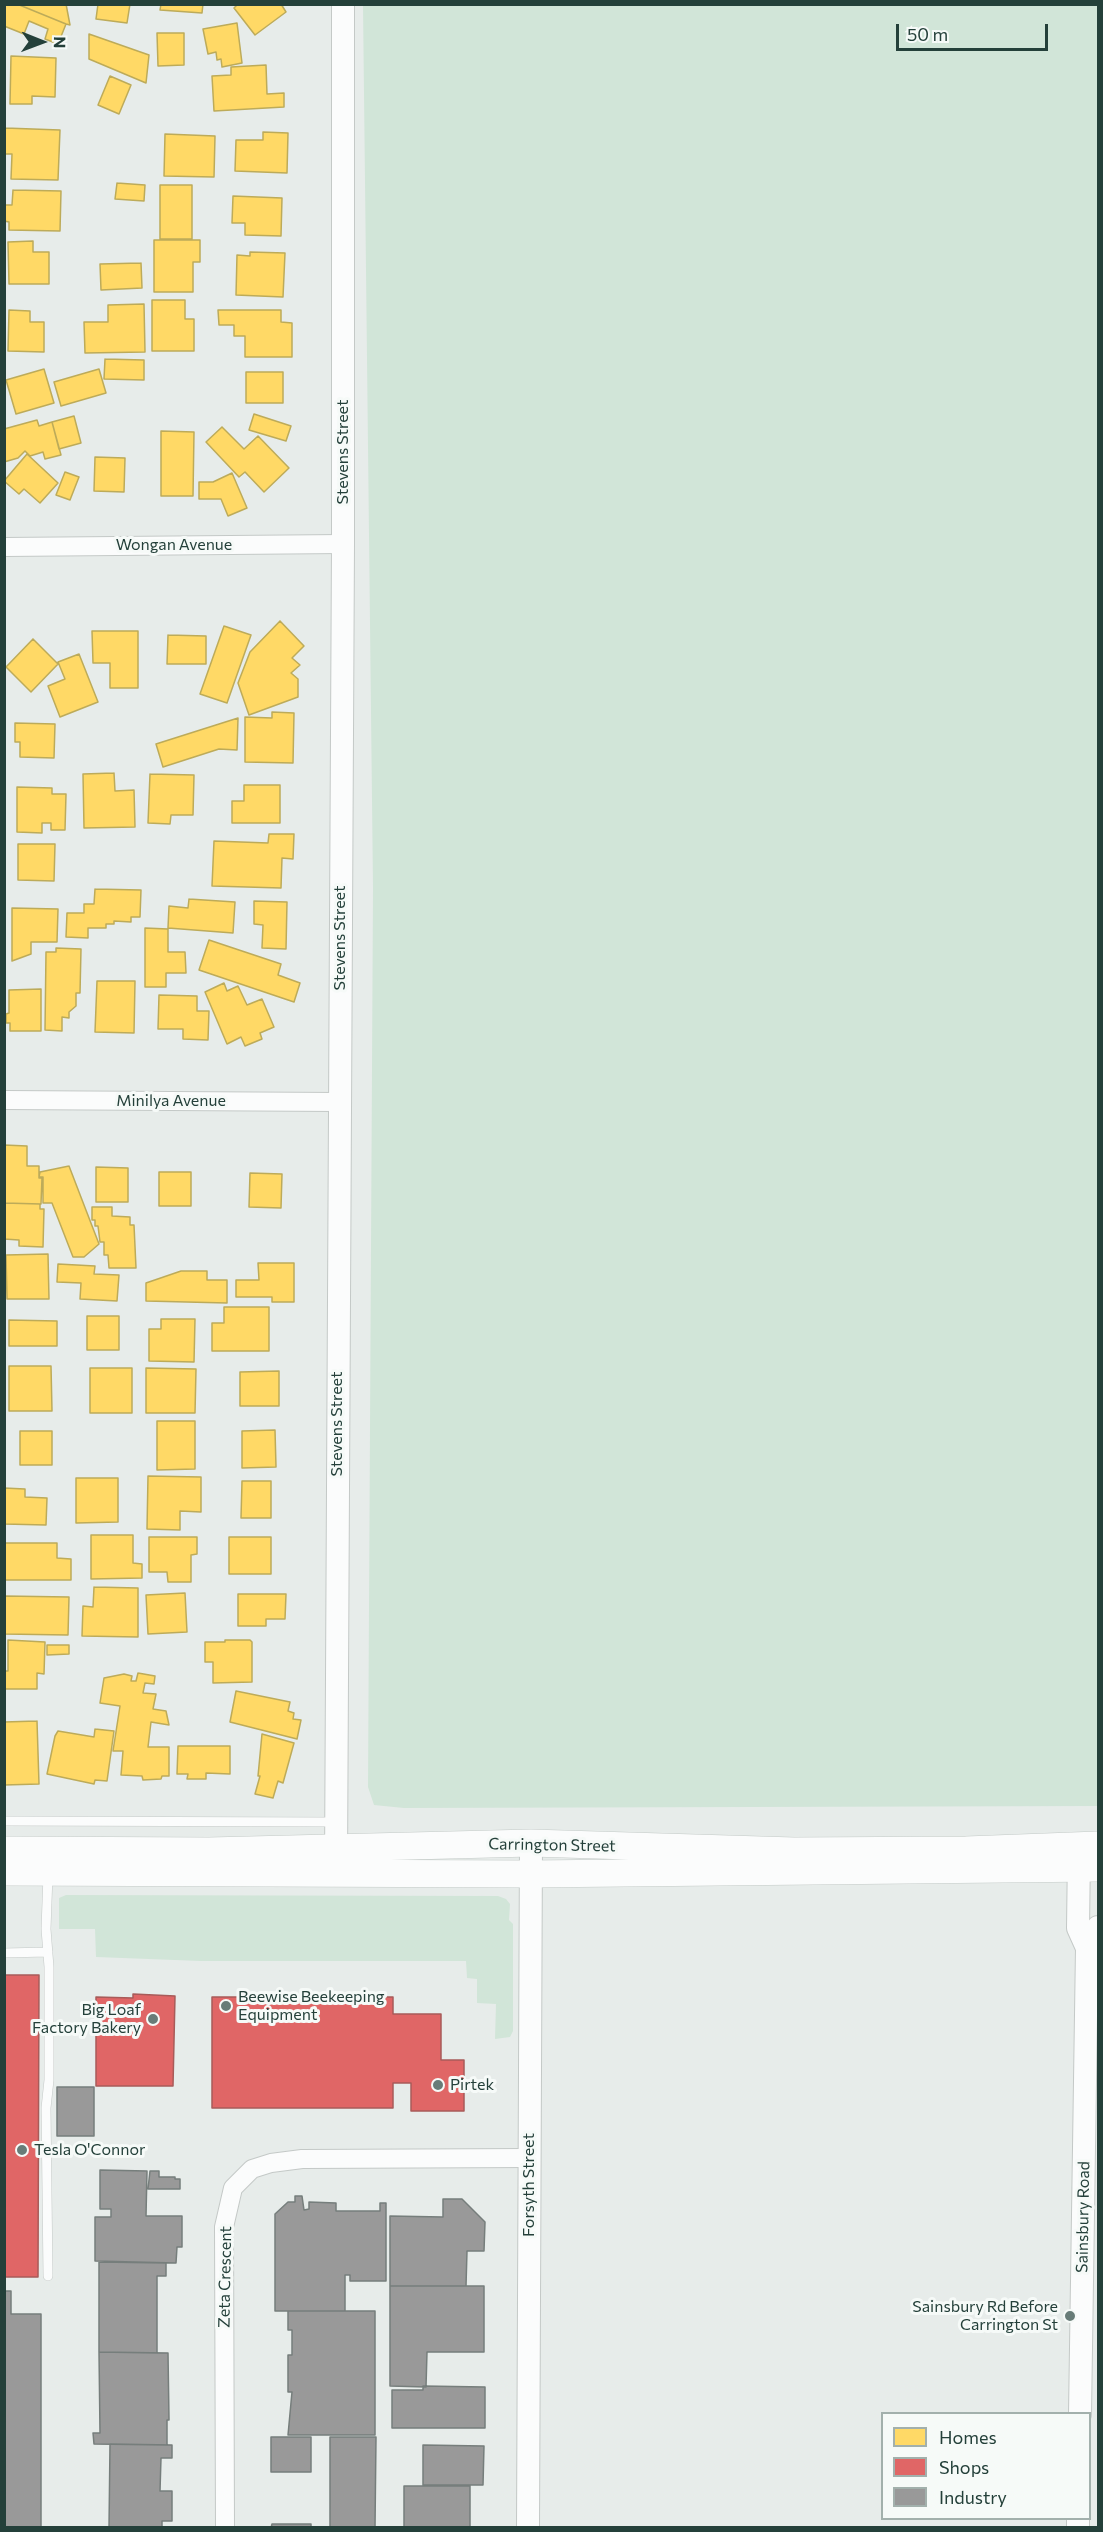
<!DOCTYPE html>
<html>
<head>
<meta charset="utf-8">
<style>
	body { margin:0 }
	#map { position:relative; width:1103px; height:2532px; overflow:hidden; background:#e7ecea; font-family:Commissioner,sans-serif }
	canvas { display:block }
	.frame { position:absolute; inset:0; border:6px solid #24403a; pointer-events:none }
	.legend { position:absolute; left:881px; top:2412px; width:210px; height:108px; box-sizing:border-box; background:#f6faf8; border:2px solid #a2b0ac; margin:0; padding:8px 10px; list-style:none; font-size:18px; color:#24403a }
	.legend li { display:flex; align-items:center; gap:12px; height:30px }
	.legend b { width:30px; border:2px solid #a2b0ac }
	.north { position:absolute; left:12px; top:12px; width:60px; height:60px; -webkit-text-stroke:4px #f6faf8; paint-order:stroke; rotate:91deg; font-size:16px; font-weight:700; line-height:24px; text-align:center; color:#24403a }
	.north::after { content:''; display:block; margin:auto; width:21px; height:27px; background:#24403a; clip-path:polygon(50% 0,100% 100%,50% 72%,0 100%) }
	.scale { position:absolute; left:896px; top:24px; width:152px; height:27px; box-sizing:border-box; border:3px solid #24403a; border-top:0; padding-left:8px; font-size:18px; line-height:21px; white-space:nowrap; color:#24403a; -webkit-text-stroke:4px #f6faf8; paint-order:stroke }
</style>
</head>
<body>
<div id="map">
<canvas width="1103" height="2532"></canvas>
<div class="frame"></div>
<ul class="legend">
<li><b style="height:16px;background:#ffd966"></b>Homes</li>
<li><b style="height:16px;background:#e06666"></b>Shops</li>
<li><b style="height:16px;background:#999"></b>Industry</li>
</ul>
<div class="north">N</div>
<div class="scale">50 m</div>
</div>
<script>
const context = document.querySelector('canvas').getContext('2d');
context.lineJoin = 'round';
function fill(path, color) {
  context.fillStyle = color;
  context.fill(path, 'evenodd');
}
function toPath(rows) {
  const path = new Path2D();
  for (const r of rows) {
    path.moveTo(r[0], r[1]);
    for (let i = 2; i < r.length; i += 2) path.lineTo(r[i], r[i + 1]);
  }
  return path;
}
function trace(path, color, width, dash) {
  context.strokeStyle = color;
  context.lineWidth = width;
  context.lineCap = dash ? 'butt' : 'round';
  context.setLineDash(dash || []);
  context.stroke(path);
}
function drawText(font, color, halo, rows, align = 'center') {
  context.font = font + ' Commissioner,sans-serif';
  context.lineWidth = 6;
  context.setLineDash([]);
  context.textBaseline = 'middle';
  context.strokeStyle = halo;
  context.fillStyle = color;
  for (const [text, x, y, turn = 0] of rows) {
    context.save();
    context.translate(x, y);
    context.rotate((+turn || 0) * Math.PI / 180);
    context.textAlign = isNaN(turn) ? turn : align;
    if (halo) context.strokeText(text, 0, 0);
    context.fillText(text, 0, 0);
    context.restore();
  }
}
fill(toPath([
	[363,5,1098,5,1098,1806,404,1808,374,1805,368,1787,373,888],
	[66,1895,498,1896,506,1899,510,1904,509,1920,513,1924,513,2031,510,2037,495,2039,496,2004,477,2003,477,1979,467,1978,466,1961,201,1961,96,1957,95,1929,59,1929,59,1898]
]), '#d1e5d8');
const homes = toPath([
	[4,4,17,4,66,24,58,44,45,39,48,29,29,21,24,34,4,26,4,4],
	[17,4,66,4,70,25,66,24,17,4],
	[98,4,130,4,127,23,96,19,98,4],
	[161,4,203,4,202,13,160,10,161,4],
	[238,4,281,4,286,12,255,35,234,8,238,4],
	[237,23,242,63,222,67,221,59,217,60,216,52,208,54,203,29,237,23],
	[157,33,184,33,184,65,158,66,157,33],
	[89,34,149,55,146,83,89,59,89,34],
	[11,56,56,58,55,97,32,96,32,104,10,104,11,56],
	[266,65,267,94,284,93,284,107,214,111,212,76,231,75,231,67,266,65],
	[110,76,131,85,119,114,98,105,110,76],
	[5,128,60,130,58,180,11,179,12,154,4,154,5,128],
	[263,132,288,133,287,173,235,171,236,140,263,140,263,132],
	[165,134,215,136,214,177,164,176,165,134],
	[117,183,145,185,144,201,115,199,117,183],
	[160,185,192,185,192,239,160,239,160,185],
	[13,190,61,191,60,231,9,230,9,222,4,221,4,205,12,205,13,190],
	[233,196,282,198,281,236,245,235,245,223,232,223,233,196],
	[154,240,200,240,200,262,193,262,193,292,154,292,154,240],
	[33,241,33,252,49,252,49,284,9,284,8,242,33,241],
	[250,252,285,253,283,297,236,295,237,255,250,256,250,252],
	[141,263,142,288,101,290,100,264,141,263],
	[152,300,185,300,185,319,194,319,194,351,152,351,152,300],
	[144,304,145,352,85,353,84,322,108,322,108,305,144,304],
	[9,310,30,311,30,322,44,322,44,352,8,351,9,310],
	[218,310,281,310,281,322,292,323,292,357,245,357,245,336,234,336,234,325,219,325,218,310],
	[105,359,144,360,144,380,104,379,105,359],
	[44,369,54,403,16,414,6,380,44,369],
	[99,369,106,393,61,406,54,382,99,369],
	[246,372,283,372,283,403,246,403,246,372],
	[254,414,291,426,286,441,249,430,254,414],
	[74,416,81,443,59,449,52,422,74,416],
	[37,420,39,426,52,422,61,455,45,459,43,452,30,456,25,451,18,458,4,462,4,429,37,420],
	[222,427,244,449,258,436,289,468,264,492,245,472,239,477,206,442,222,427],
	[161,431,194,432,193,496,161,496,161,431],
	[27,454,58,483,40,503,24,489,19,494,4,481,27,454],
	[95,457,125,458,124,492,94,491,95,457],
	[65,472,79,477,70,500,56,495,65,472],
	[232,473,247,508,228,516,221,499,199,499,199,482,213,482,232,473],
	[280,621,304,646,292,658,300,665,291,673,298,679,298,697,249,715,238,683,250,652,280,621],
	[224,626,251,635,227,703,200,694,224,626],
	[92,631,138,631,138,688,110,688,110,663,93,663,92,631],
	[168,635,206,636,206,664,167,664,168,635],
	[33,639,58,664,31,692,6,667,33,639],
	[79,654,98,702,60,717,48,686,65,679,58,662,79,654],
	[272,712,294,713,293,763,245,762,245,717,272,718,272,712],
	[238,718,237,750,219,749,163,767,156,744,238,718],
	[15,723,55,724,54,758,20,757,20,742,15,742,15,723],
	[114,773,115,791,134,790,135,827,84,828,83,774,114,773],
	[150,774,194,775,193,815,171,815,170,824,148,823,150,774],
	[244,785,280,785,280,823,232,823,232,801,244,801,244,785],
	[17,787,52,788,52,794,66,794,65,830,51,830,51,823,42,823,42,833,17,832,17,787],
	[269,834,294,834,293,859,282,858,281,888,212,886,214,841,268,843,269,834],
	[18,844,55,844,54,881,18,880,18,844],
	[95,889,141,890,140,917,131,917,131,922,114,921,114,924,106,924,106,928,88,928,88,938,66,937,67,913,84,913,84,904,94,904,95,889],
	[189,899,235,902,233,933,168,928,169,906,188,908,189,899],
	[254,901,287,902,286,949,262,948,263,925,254,924,254,901],
	[12,908,58,909,57,942,31,942,31,954,12,961,12,908],
	[145,928,168,929,168,952,185,952,186,973,166,973,166,987,145,987,145,928],
	[209,940,281,964,278,975,300,983,294,1002,199,970,209,940],
	[56,948,81,949,80,993,76,993,76,1006,69,1012,69,1018,62,1017,62,1031,45,1030,46,952,56,952,56,948],
	[97,981,135,981,134,1033,95,1032,97,981],
	[224,983,227,991,238,986,247,1005,262,999,274,1027,260,1033,262,1039,245,1046,241,1037,227,1044,205,992,224,983],
	[41,989,41,1031,10,1031,10,1023,6,1023,6,1014,9,1013,9,990,41,989],
	[159,995,197,996,197,1011,209,1011,208,1040,183,1039,183,1029,158,1029,159,995],
	[4,1145,27,1146,27,1166,39,1166,39,1178,42,1178,41,1204,4,1203,4,1145],
	[69,1166,99,1244,84,1257,73,1257,52,1203,43,1203,43,1177,39,1177,40,1172,69,1166],
	[96,1167,128,1168,128,1202,96,1202,96,1167],
	[159,1172,191,1172,191,1206,159,1206,159,1172],
	[250,1173,282,1174,281,1208,249,1207,250,1173],
	[4,1203,40,1204,40,1209,44,1209,43,1247,19,1246,19,1240,4,1239,4,1203],
	[92,1207,112,1207,112,1216,130,1217,130,1225,134,1225,136,1268,109,1268,108,1255,104,1255,104,1242,100,1242,98,1226,95,1226,95,1220,92,1220,92,1207],
	[48,1254,49,1299,7,1299,6,1255,48,1254],
	[258,1263,294,1263,294,1302,272,1302,272,1297,236,1297,236,1280,259,1280,258,1263],
	[58,1264,95,1266,94,1274,119,1275,117,1301,80,1299,81,1283,57,1282,58,1264],
	[181,1271,207,1271,207,1280,227,1280,227,1303,146,1301,146,1283,181,1271],
	[224,1307,269,1307,269,1351,212,1351,212,1323,224,1323,224,1307],
	[87,1316,119,1316,119,1350,87,1350,87,1316],
	[161,1319,195,1319,194,1362,149,1361,149,1329,161,1329,161,1319],
	[9,1320,57,1321,57,1346,9,1346,9,1320],
	[9,1366,51,1366,52,1411,9,1411,9,1366],
	[90,1368,132,1368,132,1413,90,1413,90,1368],
	[146,1368,196,1369,195,1413,146,1413,146,1368],
	[279,1371,279,1406,240,1406,240,1372,279,1371],
	[157,1421,195,1421,195,1469,157,1470,157,1421],
	[275,1430,276,1467,242,1468,242,1431,275,1430],
	[20,1431,52,1431,52,1465,20,1465,20,1431],
	[148,1476,201,1477,201,1512,180,1511,180,1530,147,1529,148,1476],
	[76,1478,118,1478,118,1522,76,1523,76,1478],
	[242,1481,271,1481,271,1518,241,1518,242,1481],
	[4,1488,25,1489,25,1497,47,1498,46,1525,4,1524,4,1488],
	[91,1535,133,1535,133,1563,142,1564,142,1578,91,1579,91,1535],
	[149,1537,197,1537,197,1554,191,1555,191,1582,168,1582,167,1572,149,1572,149,1537],
	[229,1537,271,1537,271,1574,229,1574,229,1537],
	[4,1543,57,1543,57,1558,71,1559,71,1580,4,1580,4,1543],
	[94,1587,138,1588,138,1637,82,1636,83,1606,93,1607,94,1587],
	[185,1593,187,1632,148,1634,146,1595,185,1593],
	[238,1594,286,1594,285,1619,266,1619,266,1626,238,1626,238,1594],
	[4,1596,69,1597,68,1635,4,1634,4,1596],
	[8,1640,45,1642,44,1674,37,1673,37,1689,5,1689,5,1671,8,1671,8,1640],
	[225,1640,250,1640,252,1642,252,1682,213,1683,213,1662,205,1662,205,1642,225,1642,225,1640],
	[47,1645,69,1645,69,1654,47,1655,47,1645],
	[138,1673,155,1676,154,1684,145,1683,143,1693,156,1694,153,1709,166,1711,169,1725,151,1722,148,1747,169,1747,169,1776,162,1776,161,1779,143,1780,142,1776,121,1775,123,1751,113,1751,120,1706,100,1703,104,1678,124,1674,132,1676,131,1681,136,1681,138,1673],
	[236,1691,290,1702,288,1711,294,1713,293,1719,301,1720,297,1739,230,1722,236,1691],
	[37,1721,39,1784,4,1785,4,1722,37,1721],
	[95,1729,114,1731,107,1781,95,1780,94,1784,47,1774,55,1736,58,1731,94,1737,95,1729],
	[262,1734,294,1743,283,1783,278,1781,273,1798,255,1794,260,1776,258,1776,262,1734],
	[178,1746,230,1746,230,1774,206,1773,206,1779,187,1779,188,1774,177,1774,178,1746]
]);
fill(homes, '#ffd966');
trace(homes, '#bdab59', 1.5);
const shops = toPath([
	[4,1975,39,1975,38,2277,4,2277,4,1975],
	[133,1994,175,1996,173,2086,96,2086,96,1997,133,1998,133,1994],
	[212,1997,393,1997,393,2014,441,2014,441,2060,464,2060,464,2111,411,2111,411,2083,393,2083,393,2108,212,2108,212,1997]
]);
fill(shops, '#e06666');
trace(shops, '#a85b59', 1.5);
const industry = toPath([
	[57,2087,94,2087,94,2136,57,2136,57,2087],
	[100,2170,147,2171,146,2216,182,2216,182,2247,177,2247,176,2263,95,2261,95,2217,111,2217,111,2209,100,2209,100,2170],
	[150,2171,159,2171,159,2177,175,2177,175,2179,180,2179,180,2189,148,2189,150,2171],
	[295,2196,302,2196,304,2210,309,2209,309,2202,336,2203,336,2211,380,2211,380,2203,386,2203,386,2281,350,2281,350,2275,345,2275,345,2311,275,2311,275,2214,288,2202,295,2202,295,2196],
	[443,2199,462,2199,485,2222,484,2251,467,2251,466,2286,390,2286,390,2216,443,2217,443,2199],
	[99,2262,166,2263,166,2276,157,2276,157,2353,99,2352,99,2262],
	[390,2286,484,2286,484,2352,427,2352,426,2387,390,2386,390,2286],
	[4,2291,11,2291,11,2314,41,2314,41,2528,4,2528,4,2291],
	[288,2311,375,2311,375,2435,288,2435,292,2392,288,2392,288,2355,292,2355,292,2330,288,2330,288,2311],
	[99,2352,168,2353,169,2420,167,2420,167,2445,94,2444,93,2433,100,2433,99,2352],
	[423,2386,485,2387,485,2428,392,2428,392,2390,423,2390,423,2386],
	[271,2437,311,2437,311,2472,271,2472,271,2437],
	[330,2437,376,2437,375,2528,330,2528,330,2437],
	[110,2444,172,2445,172,2458,161,2458,160,2491,172,2491,172,2521,162,2521,162,2528,109,2528,110,2444],
	[423,2445,484,2446,483,2485,423,2485,423,2445],
	[404,2486,470,2486,470,2528,404,2528,404,2486],
	[272,2524,311,2524,311,2528,271,2528,272,2524]
]);
fill(industry, '#999');
trace(industry, '#767e7c', 1.5);
const service = toPath([
	[4,1821,336,1822],
	[4,1953,48,1952],
	[48,2276,46,2108,49,2080,49,1967,46,1929,48,1875]
]);
const minor = toPath([
	[4,547,343,544],
	[4,1100,338,1102],
	[225,2528,224,2227,233,2188,252,2169,271,2163,302,2159,529,2158]
]);
const tertiary = toPath([
	[1079,1853,1078,1928,1087,1948,1080,2414],
	[336,1863,343,544,343,4],
	[1087,1948,1098,1927],
	[528,2528,531,1843],
	[1078,2528,1078,2518]
]);
const secondary = toPath([
	[4,1850,209,1851,531,1843,794,1851,966,1850,1098,1845],
	[4,1872,531,1874,1098,1868]
]);
trace(service, '#c4c9c7', 10);
trace(minor, '#c4c9c7', 20);
trace(tertiary, '#c4c9c7', 24);
trace(secondary, '#c3cac7', 28);
trace(service, '#fbfcfc', 9);
trace(minor, '#fbfcfc', 18);
trace(tertiary, '#fbfcfc', 22);
trace(secondary, '#fbfcfc', 27);
for (const [x, y, r, color] of [
	[226,2006,6,"#687c78"],
	[153,2019,6,"#687c78"],
	[438,2085,6,"#687c78"],
	[22,2150,6,"#687c78"],
	[1070,2316,6,"#687c78"]
]) {
  const dot = new Path2D();
  dot.arc(x, y, r, 0, 2 * Math.PI);
  context.fillStyle = color;
  context.fill(dot);
  trace(dot, '#f6faf8', 2);
}
drawText('16px', '#24403a', '#f6faf8', [
	["Stevens Street",343,452,-90],
	["Wongan Avenue",174,545],
	["Stevens Street",340,938,-90],
	["Minilya Avenue",171,1101],
	["Stevens Street",337,1424,-90],
	["Carrington Street",552,1845,1],
	["Forsyth Street",529,2185,-90],
	["Sainsbury Road",1083,2217,-89],
	["Zeta Crescent",225,2277,-89]
]);
drawText('16px', '#24403a', '#f6faf8', [
	["Beewise Beekeeping",238,1997],
	["Equipment",238,2015],
	["Big Loaf",141,2010,"right"],
	["Factory Bakery",141,2028,"right"],
	["Pirtek",450,2085],
	["Tesla O'Connor",34,2150],
	["Sainsbury Rd Before",1058,2307,"right"],
	["Carrington St",1058,2325,"right"]
], 'left');
</script>
</body>
</html>
